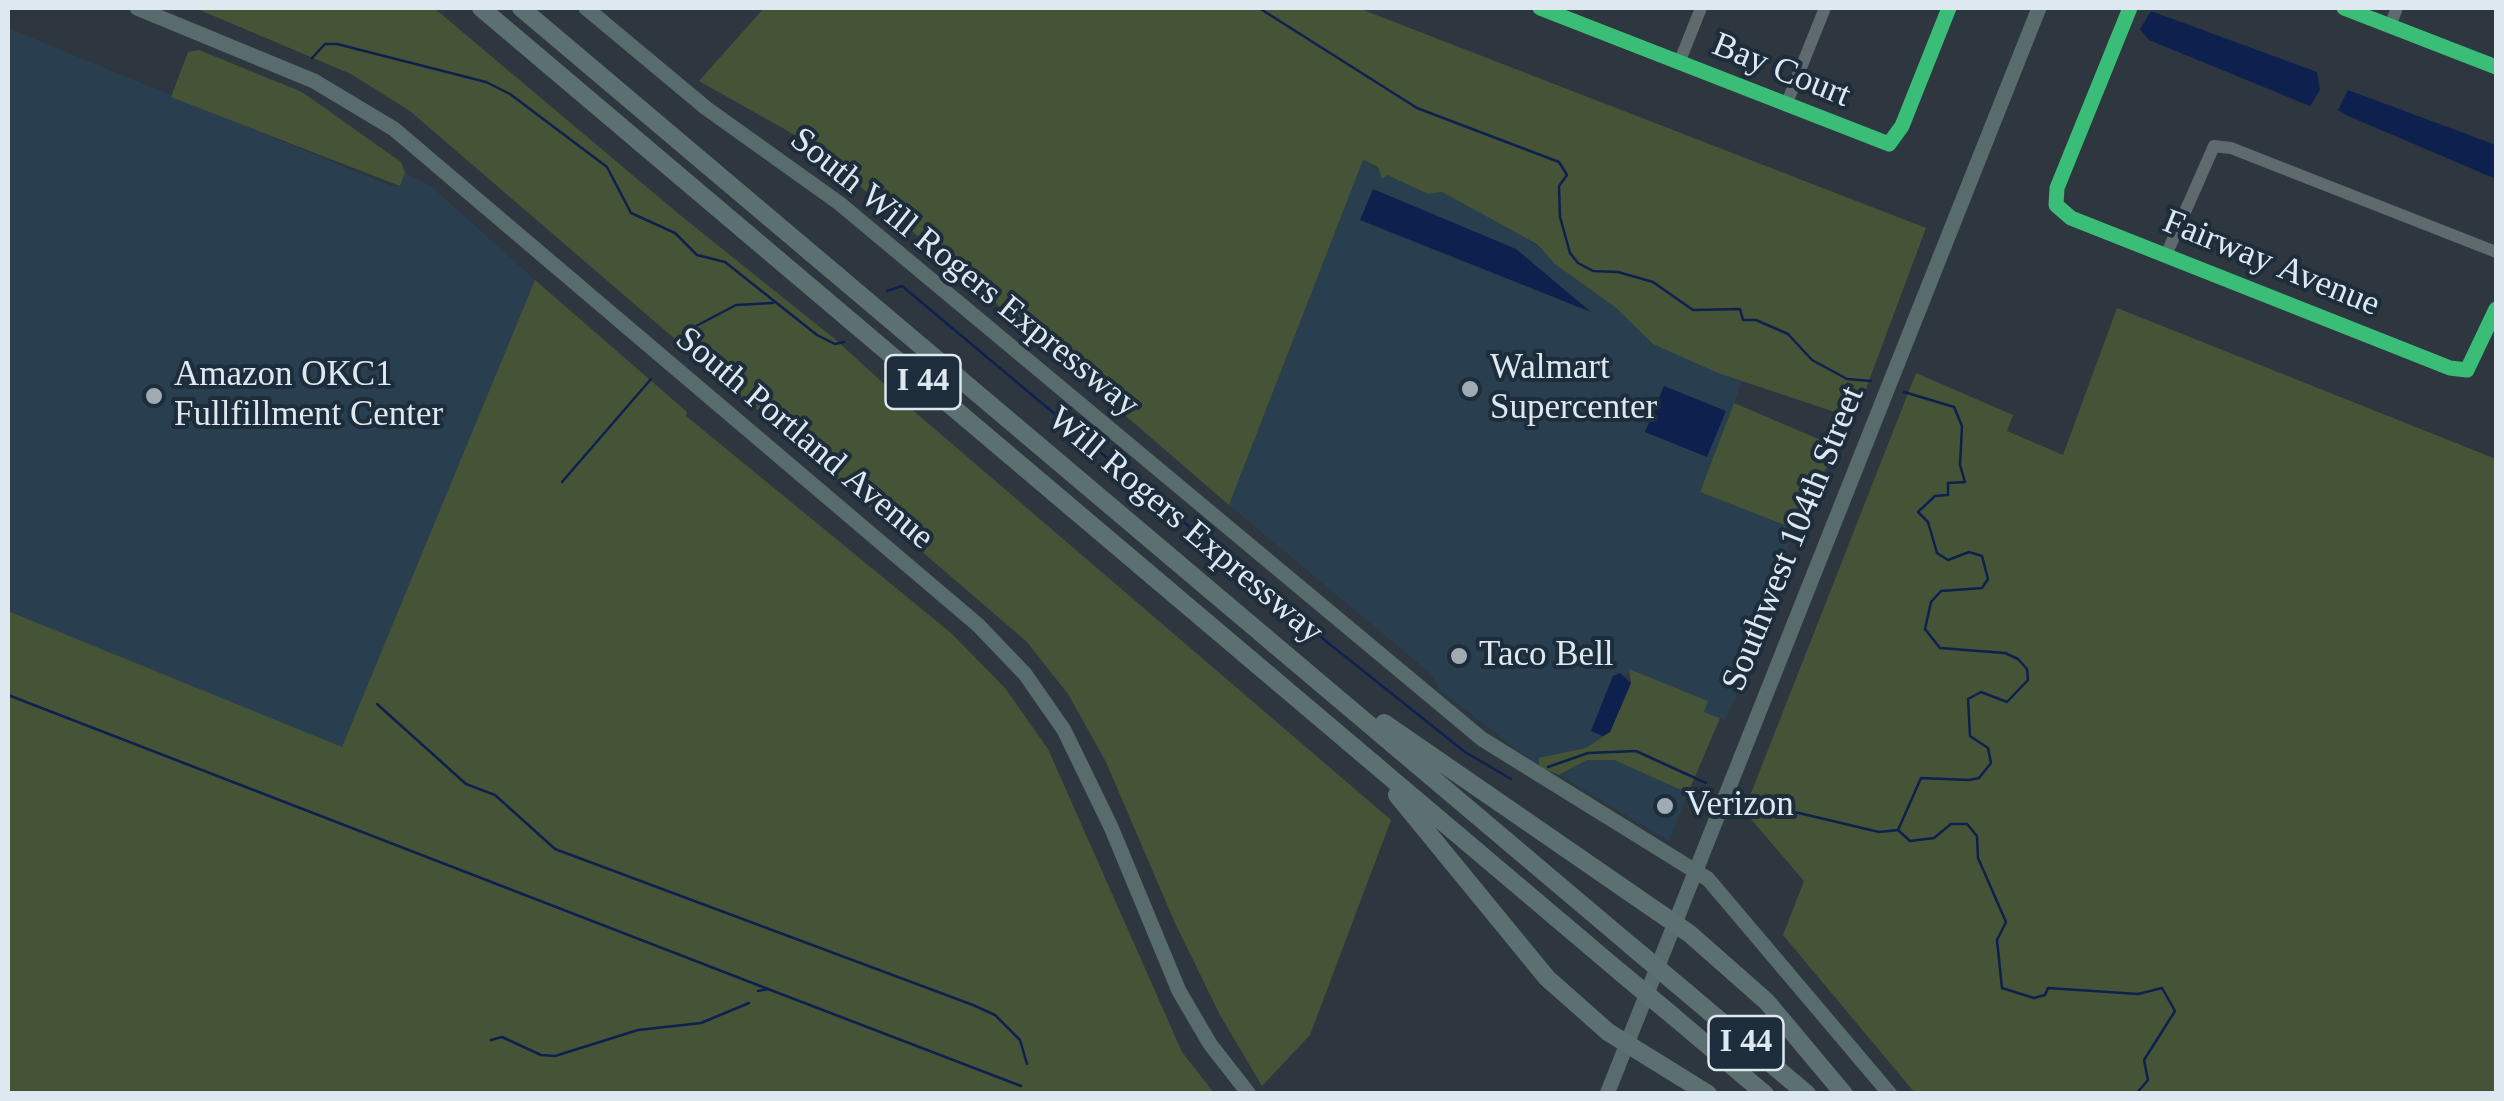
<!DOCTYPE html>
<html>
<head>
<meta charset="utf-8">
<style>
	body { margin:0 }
	#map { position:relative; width:2504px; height:1101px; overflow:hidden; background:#2e373f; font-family:Georgia,serif }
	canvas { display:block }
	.frame { position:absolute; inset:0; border:10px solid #dde8f1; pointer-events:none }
</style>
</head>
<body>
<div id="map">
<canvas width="2504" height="1101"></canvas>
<div class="frame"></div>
</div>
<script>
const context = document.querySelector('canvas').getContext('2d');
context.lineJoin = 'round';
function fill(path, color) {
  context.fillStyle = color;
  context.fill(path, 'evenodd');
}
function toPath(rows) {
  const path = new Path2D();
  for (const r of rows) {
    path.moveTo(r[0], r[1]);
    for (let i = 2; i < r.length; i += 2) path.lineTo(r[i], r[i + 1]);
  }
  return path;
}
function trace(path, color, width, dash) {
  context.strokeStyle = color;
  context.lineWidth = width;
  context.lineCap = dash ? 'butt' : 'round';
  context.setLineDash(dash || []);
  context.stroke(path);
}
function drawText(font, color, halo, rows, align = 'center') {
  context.font = font + ' Georgia,serif';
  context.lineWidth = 8;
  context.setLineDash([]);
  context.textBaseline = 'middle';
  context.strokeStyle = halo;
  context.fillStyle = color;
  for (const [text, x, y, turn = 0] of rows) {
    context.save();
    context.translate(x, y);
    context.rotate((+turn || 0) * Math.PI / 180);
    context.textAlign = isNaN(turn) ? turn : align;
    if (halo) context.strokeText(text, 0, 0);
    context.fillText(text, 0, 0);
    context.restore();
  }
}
fill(toPath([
	[8,28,391,186,400,186,405,173,431,186,535,280,342,748,8,611],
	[1363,160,1386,175,1428,194,1442,192,1518,232,1615,307,1653,344,1742,382,1700,491,1795,529,1758,622,1764,636,1725,720,1704,712,1708,701,1630,670,1627,675,1613,676,1591,730,1603,736,1586,748,1539,767,1439,689,1431,674,1229,505],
	[1360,220,1516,249,1588,310,1361,220],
	[1587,760,1614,760,1688,793,1669,841,1559,775]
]), '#293e4f');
fill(toPath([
	[195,8,434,8,680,215,836,340,916,413,1391,820,1310,1035,1262,1086,1220,1015,1175,923,1106,762,1068,694,1027,642,410,111,351,74],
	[764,8,1358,8,1926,228,1858,410,1835,412,1718,373,1653,344,1615,307,1555,264,1537,244,1442,192,1428,194,1387,175,1382,179,1378,167,1363,160,1229,505,811,144,699,81],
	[199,50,302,92,401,162,405,173,400,186,171,97,188,52],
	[535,280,687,412,686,416,951,633,1005,688,1048,749,1182,1052,1214,1093,8,1093,8,611,342,747],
	[2117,308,2496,459,2496,1093,1915,1093,1783,935,1804,881,1744,811,1916,373,2013,415,2007,431,2063,455],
	[1734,403,1837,447,1795,529,1700,492],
	[1629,669,1708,701,1704,712,1720,718,1688,793,1614,760,1587,760,1559,775,1539,767,1539,758,1586,748,1610,732,1631,683]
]), '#455437');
fill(toPath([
	[2151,11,2317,72,2320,90,2310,106,2149,40,2140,29],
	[2348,90,2496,145,2496,179,2346,115,2338,110],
	[1373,189,1516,249,1591,312,1360,220],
	[1664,386,1726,411,1707,457,1645,432],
	[1620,673,1631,683,1610,732,1603,736,1591,731,1613,676]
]), '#0e204e');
trace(toPath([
	[1259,8,1417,108,1559,162,1567,175,1559,186,1560,217,1570,253,1578,263,1593,271,1618,272,1653,282,1693,310,1740,309,1743,320,1756,320,1788,334,1812,360,1847,379,1871,381],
	[312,58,325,44,337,44,486,82,510,94,607,167,631,213,675,233,697,255,725,262,817,335,835,344,844,342],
	[887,291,902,286,1327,642,1465,752,1511,779],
	[679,344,696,326,736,305,773,303],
	[562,482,651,379],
	[8,695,768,989],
	[377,704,466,784,495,795,555,849,973,1005,995,1015,1020,1040,1027,1064],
	[1548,767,1588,753,1636,751,1706,783],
	[1744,800,1879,832,1898,830,1910,841,1934,838,1951,824,1967,824,1977,836,1978,858,2006,922,1997,940,2002,988,2034,998,2045,995,2048,988,2138,994,2162,988,2175,1011,2144,1060,2148,1080,2136,1094],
	[1898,830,1921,778,1969,780,1979,778,1991,763,1988,748,1970,736,1968,699,1981,692,2007,702,2028,680,2027,669,2018,659,2005,653,1940,648,1925,629,1931,602,1941,591,1982,588,1988,579,1982,556,1969,552,1948,560,1937,553,1928,522,1918,512,1935,496,1948,495,1948,483,1965,482,1960,465,1962,426,1954,407,1904,392],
	[758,991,768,989,1021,1086],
	[491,1040,502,1037,541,1055,555,1056,638,1030,701,1023,749,1003]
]), '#0e204e', 2.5);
trace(toPath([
	[1540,8,1889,144,1902,126,1949,8],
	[2130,8,2057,188,2056,205,2071,218,2450,368,2467,370,2496,309],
	[2344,8,2496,67],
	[2390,26,2397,8],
	[1679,63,1701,8],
	[1786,105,1825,8],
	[2166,255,2214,146,2231,148,2496,252]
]), '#5e6a6d', 12);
trace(toPath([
	[137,8,314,81,394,129,978,625,1025,674,1064,730,1111,827,1179,991,1210,1044,1249,1094],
	[586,8,706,108,839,203,1482,739,1708,879,1890,1094],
	[1607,1094,2039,8]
]), '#586b6d', 15);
trace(toPath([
	[481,8,1620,972],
	[521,8,1630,945],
	[1384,723,1690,934,1767,1002,1844,1094],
	[1397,795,1547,978,1608,1032,1708,1094],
	[1686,992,1807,1094],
	[1673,1016,1765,1094]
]), '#5c7072', 18);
trace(toPath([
	[1630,945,1686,992],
	[1620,972,1673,1016]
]), '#5c7072', 18);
trace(toPath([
	[1540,8,1889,144,1902,126,1949,8],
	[2130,8,2057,188,2056,205,2071,218,2450,368,2467,370,2496,309],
	[2344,8,2496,67]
]), '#3abd76', 15);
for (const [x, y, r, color] of [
	[1470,389,10,"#a0aab3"],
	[154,396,10,"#a0aab3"],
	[1459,656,10,"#a0aab3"],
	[1665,806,10,"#a0aab3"]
]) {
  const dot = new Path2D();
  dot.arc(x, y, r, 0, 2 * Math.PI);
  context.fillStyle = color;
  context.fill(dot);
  trace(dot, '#1d2d3b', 4);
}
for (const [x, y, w] of [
	[923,382,75],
	[1746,1043,75]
]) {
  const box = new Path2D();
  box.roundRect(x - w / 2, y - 27, w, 54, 8);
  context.fillStyle = '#1d2d3b';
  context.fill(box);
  trace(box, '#dde8f1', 2.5);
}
drawText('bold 32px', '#dde8f1', null, [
	["I 44",923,382],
	["I 44",1746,1043]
]);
drawText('35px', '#dde8f1', '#1d2d3b', [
	["Bay Court",1781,71,22],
	["Fairway Avenue",2271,264,22],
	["South Will Rogers Expressway",964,273,39],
	["South Portland Avenue",804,439,40],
	["Will Rogers Expressway",1185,526,40],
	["Southwest 104th Street",1794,539,-68]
]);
drawText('35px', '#dde8f1', '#1d2d3b', [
	["Walmart",1490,369],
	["Supercenter",1490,409],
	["Amazon OKC1",174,376],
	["Fullfillment Center",174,416],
	["Taco Bell",1479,656],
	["Verizon",1685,806]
], 'left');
</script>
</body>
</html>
